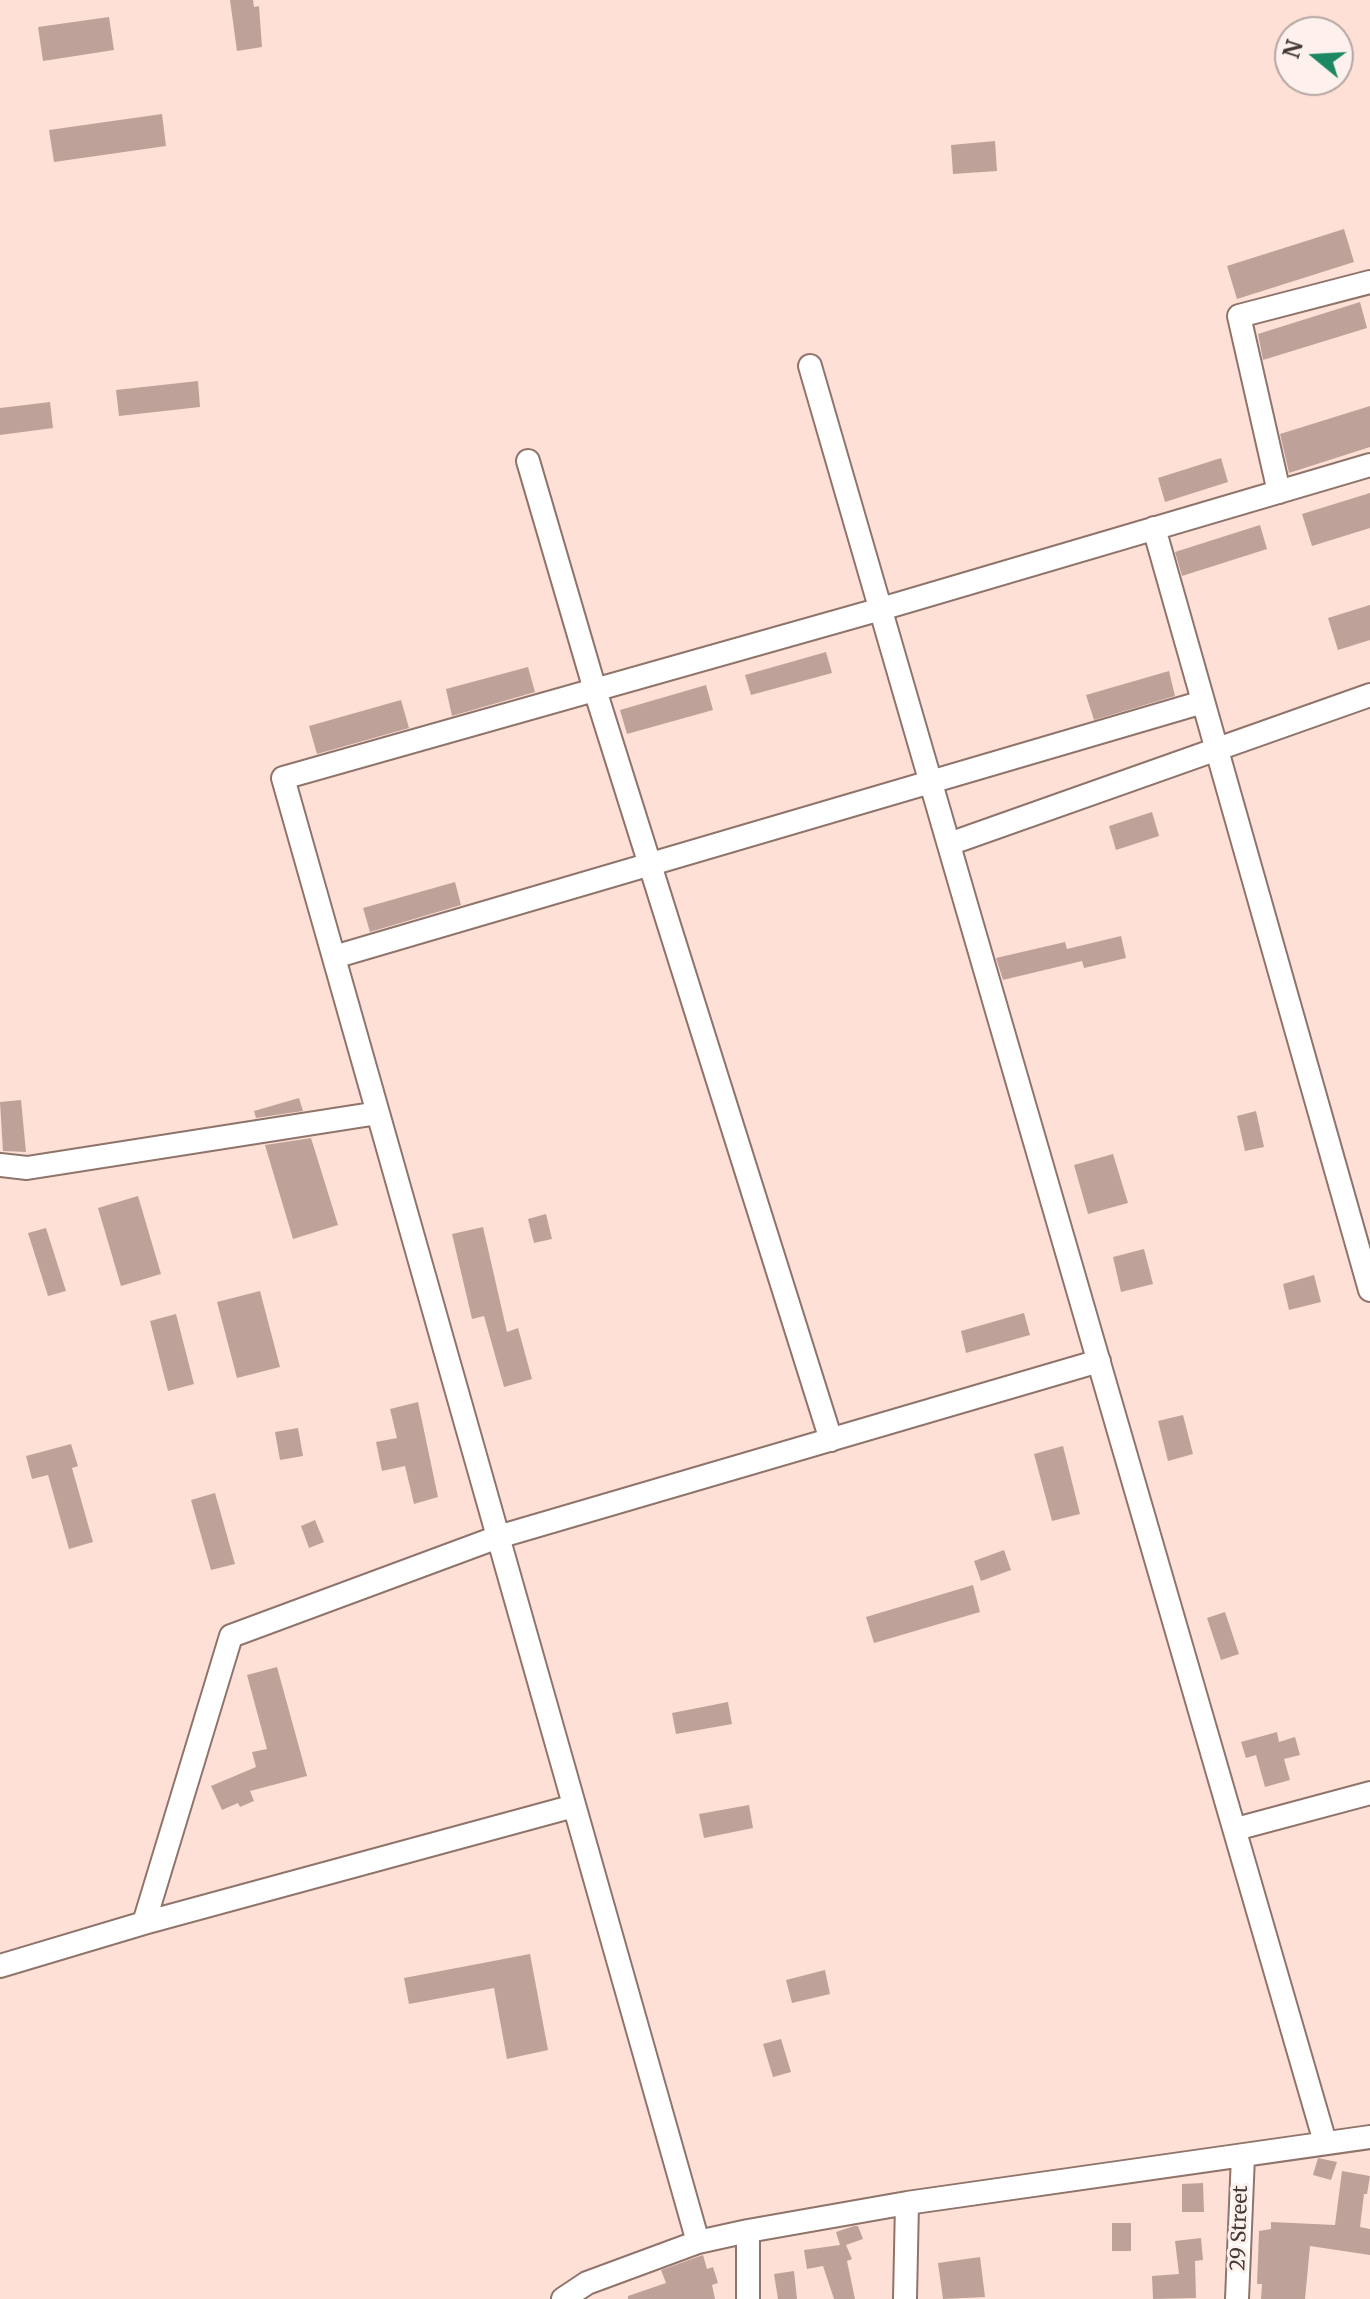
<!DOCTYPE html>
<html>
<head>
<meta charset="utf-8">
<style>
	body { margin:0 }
	#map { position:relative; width:1370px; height:2299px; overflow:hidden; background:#fee0d6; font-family:Merriweather,serif }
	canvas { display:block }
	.north { position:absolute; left:1274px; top:16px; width:80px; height:80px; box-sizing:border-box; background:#fef1ed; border:2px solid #b4a7a3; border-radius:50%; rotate:288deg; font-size:22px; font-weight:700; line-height:32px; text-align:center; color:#443835 }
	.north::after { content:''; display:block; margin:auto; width:28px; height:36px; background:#1d8764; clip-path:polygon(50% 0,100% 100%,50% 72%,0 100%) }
</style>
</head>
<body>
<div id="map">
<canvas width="1370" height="2299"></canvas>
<div class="north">N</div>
</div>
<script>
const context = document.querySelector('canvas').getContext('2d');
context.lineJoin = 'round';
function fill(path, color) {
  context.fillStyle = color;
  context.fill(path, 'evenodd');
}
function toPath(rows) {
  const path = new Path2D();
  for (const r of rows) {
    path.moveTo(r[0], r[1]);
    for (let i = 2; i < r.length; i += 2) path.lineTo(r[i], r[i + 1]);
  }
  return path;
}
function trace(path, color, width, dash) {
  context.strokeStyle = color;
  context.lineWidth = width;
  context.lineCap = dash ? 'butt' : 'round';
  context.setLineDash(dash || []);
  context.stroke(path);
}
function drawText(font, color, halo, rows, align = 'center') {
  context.font = font + ' Merriweather,serif';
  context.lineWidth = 6;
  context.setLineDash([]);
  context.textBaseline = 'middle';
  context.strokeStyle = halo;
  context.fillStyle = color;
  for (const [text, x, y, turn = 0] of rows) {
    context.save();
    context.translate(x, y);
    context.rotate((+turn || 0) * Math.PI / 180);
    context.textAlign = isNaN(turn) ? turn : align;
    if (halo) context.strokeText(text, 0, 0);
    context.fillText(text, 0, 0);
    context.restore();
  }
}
fill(toPath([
	[230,0,253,0,254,7,259,6,262,47,237,51],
	[109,17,114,50,43,61,38,27],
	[162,114,166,146,54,162,49,130],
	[995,141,997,171,953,174,951,145],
	[1344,229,1354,262,1237,299,1227,266],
	[1360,302,1367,328,1263,360,1258,334],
	[198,381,200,407,119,416,116,390],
	[50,402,53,428,0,435,0,408],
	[1370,406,1370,447,1289,473,1280,434],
	[1221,458,1228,482,1165,502,1158,478],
	[1370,493,1370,528,1312,546,1302,514],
	[1260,525,1267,549,1182,576,1175,552],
	[1370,605,1370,640,1338,650,1328,618],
	[826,652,832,673,751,695,745,675],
	[528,667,535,692,452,716,446,689],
	[1169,671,1175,696,1094,720,1086,695],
	[706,685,713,710,627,734,620,710],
	[401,700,409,728,317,754,309,726],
	[1152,812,1159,836,1116,850,1109,826],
	[455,882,461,905,370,932,363,908],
	[1121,936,1126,958,1084,968,1082,961,1003,980,996,958,1065,942,1067,949],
	[299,1098,303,1111,256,1118,254,1111],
	[21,1100,26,1152,3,1151,0,1102],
	[1256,1111,1264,1147,1245,1151,1237,1116],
	[311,1138,338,1225,293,1239,265,1145],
	[1113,1154,1128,1203,1088,1214,1074,1165],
	[138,1196,161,1274,121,1286,98,1208],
	[546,1214,552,1239,534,1243,528,1219],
	[483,1227,507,1332,518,1328,532,1379,504,1387,484,1316,472,1319,452,1234],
	[46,1228,66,1291,48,1296,28,1233],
	[1144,1249,1153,1284,1121,1292,1113,1257],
	[1314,1275,1321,1302,1289,1310,1283,1284],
	[260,1291,280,1367,237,1378,217,1302],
	[1024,1313,1030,1335,966,1353,961,1331],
	[176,1314,194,1384,168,1391,150,1321],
	[418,1402,438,1497,414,1504,405,1466,382,1471,376,1442,397,1438,390,1409],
	[1183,1415,1193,1454,1168,1461,1158,1421],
	[298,1428,303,1456,280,1460,275,1432],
	[71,1444,78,1466,72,1468,93,1542,69,1549,48,1475,32,1479,26,1456],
	[1063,1446,1080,1514,1052,1521,1034,1454],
	[215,1493,235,1564,211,1570,191,1500],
	[315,1520,324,1542,309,1548,301,1526],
	[1004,1550,1011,1570,981,1581,974,1561],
	[973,1585,980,1612,874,1643,866,1617],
	[1225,1612,1239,1654,1221,1660,1207,1618],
	[277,1667,307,1776,250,1791,254,1801,240,1807,238,1803,222,1810,211,1786,256,1767,252,1752,267,1749,247,1675],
	[728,1702,732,1724,676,1734,672,1713],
	[1277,1732,1279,1742,1295,1737,1300,1755,1284,1759,1290,1780,1265,1787,1256,1755,1246,1758,1241,1742],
	[749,1805,753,1828,704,1838,699,1814],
	[530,1954,548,2050,507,2059,494,1988,409,2004,404,1978],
	[825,1970,830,1994,792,2003,786,1980],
	[781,2039,791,2072,773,2077,763,2044],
	[1318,2158,1337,2162,1331,2180,1313,2175],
	[1342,2171,1370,2176,1367,2194,1364,2194,1360,2227,1370,2229,1370,2255,1310,2246,1305,2299,1261,2299,1262,2284,1257,2284,1259,2231,1271,2229,1271,2222,1335,2225],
	[1203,2183,1204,2212,1182,2212,1182,2184],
	[1112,2223,1131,2223,1131,2251,1112,2251],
	[854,2226,858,2226,863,2239,846,2245,852,2259,847,2261,855,2299,834,2299,823,2266,807,2269,804,2250,840,2245,836,2232],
	[1201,2238,1203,2260,1195,2261,1196,2298,1153,2299,1152,2276,1179,2274,1175,2241],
	[703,2255,707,2269,713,2267,718,2283,712,2285,715,2299,628,2299,628,2296,666,2283,661,2270],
	[980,2257,985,2297,943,2299,938,2263],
	[794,2271,797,2299,778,2299,774,2274]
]), '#bea299');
const street = toPath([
	[810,366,1325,2142],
	[528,461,595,690,831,1440],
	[1279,492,1239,316,1370,282],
	[1154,528,1370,1290],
	[949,844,1370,695],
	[334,957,1203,702],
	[0,1165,27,1168,378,1113],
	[1236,1829,1370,1793],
	[144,1923,231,1636,498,1537,1099,1361],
	[0,1966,144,1923,574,1806],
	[698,2242,283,778,881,609,1370,465],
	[563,2299,587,2283,698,2242,748,2231,907,2203,1370,2137],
	[748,2299,748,2231],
	[905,2299,907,2203],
	[1237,2299,1243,2156]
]);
trace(street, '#8e746b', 26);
trace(street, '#fff', 22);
drawText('20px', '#443835', '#fef1ed', [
	["29 Street",1240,2228,-88]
]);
</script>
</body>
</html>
